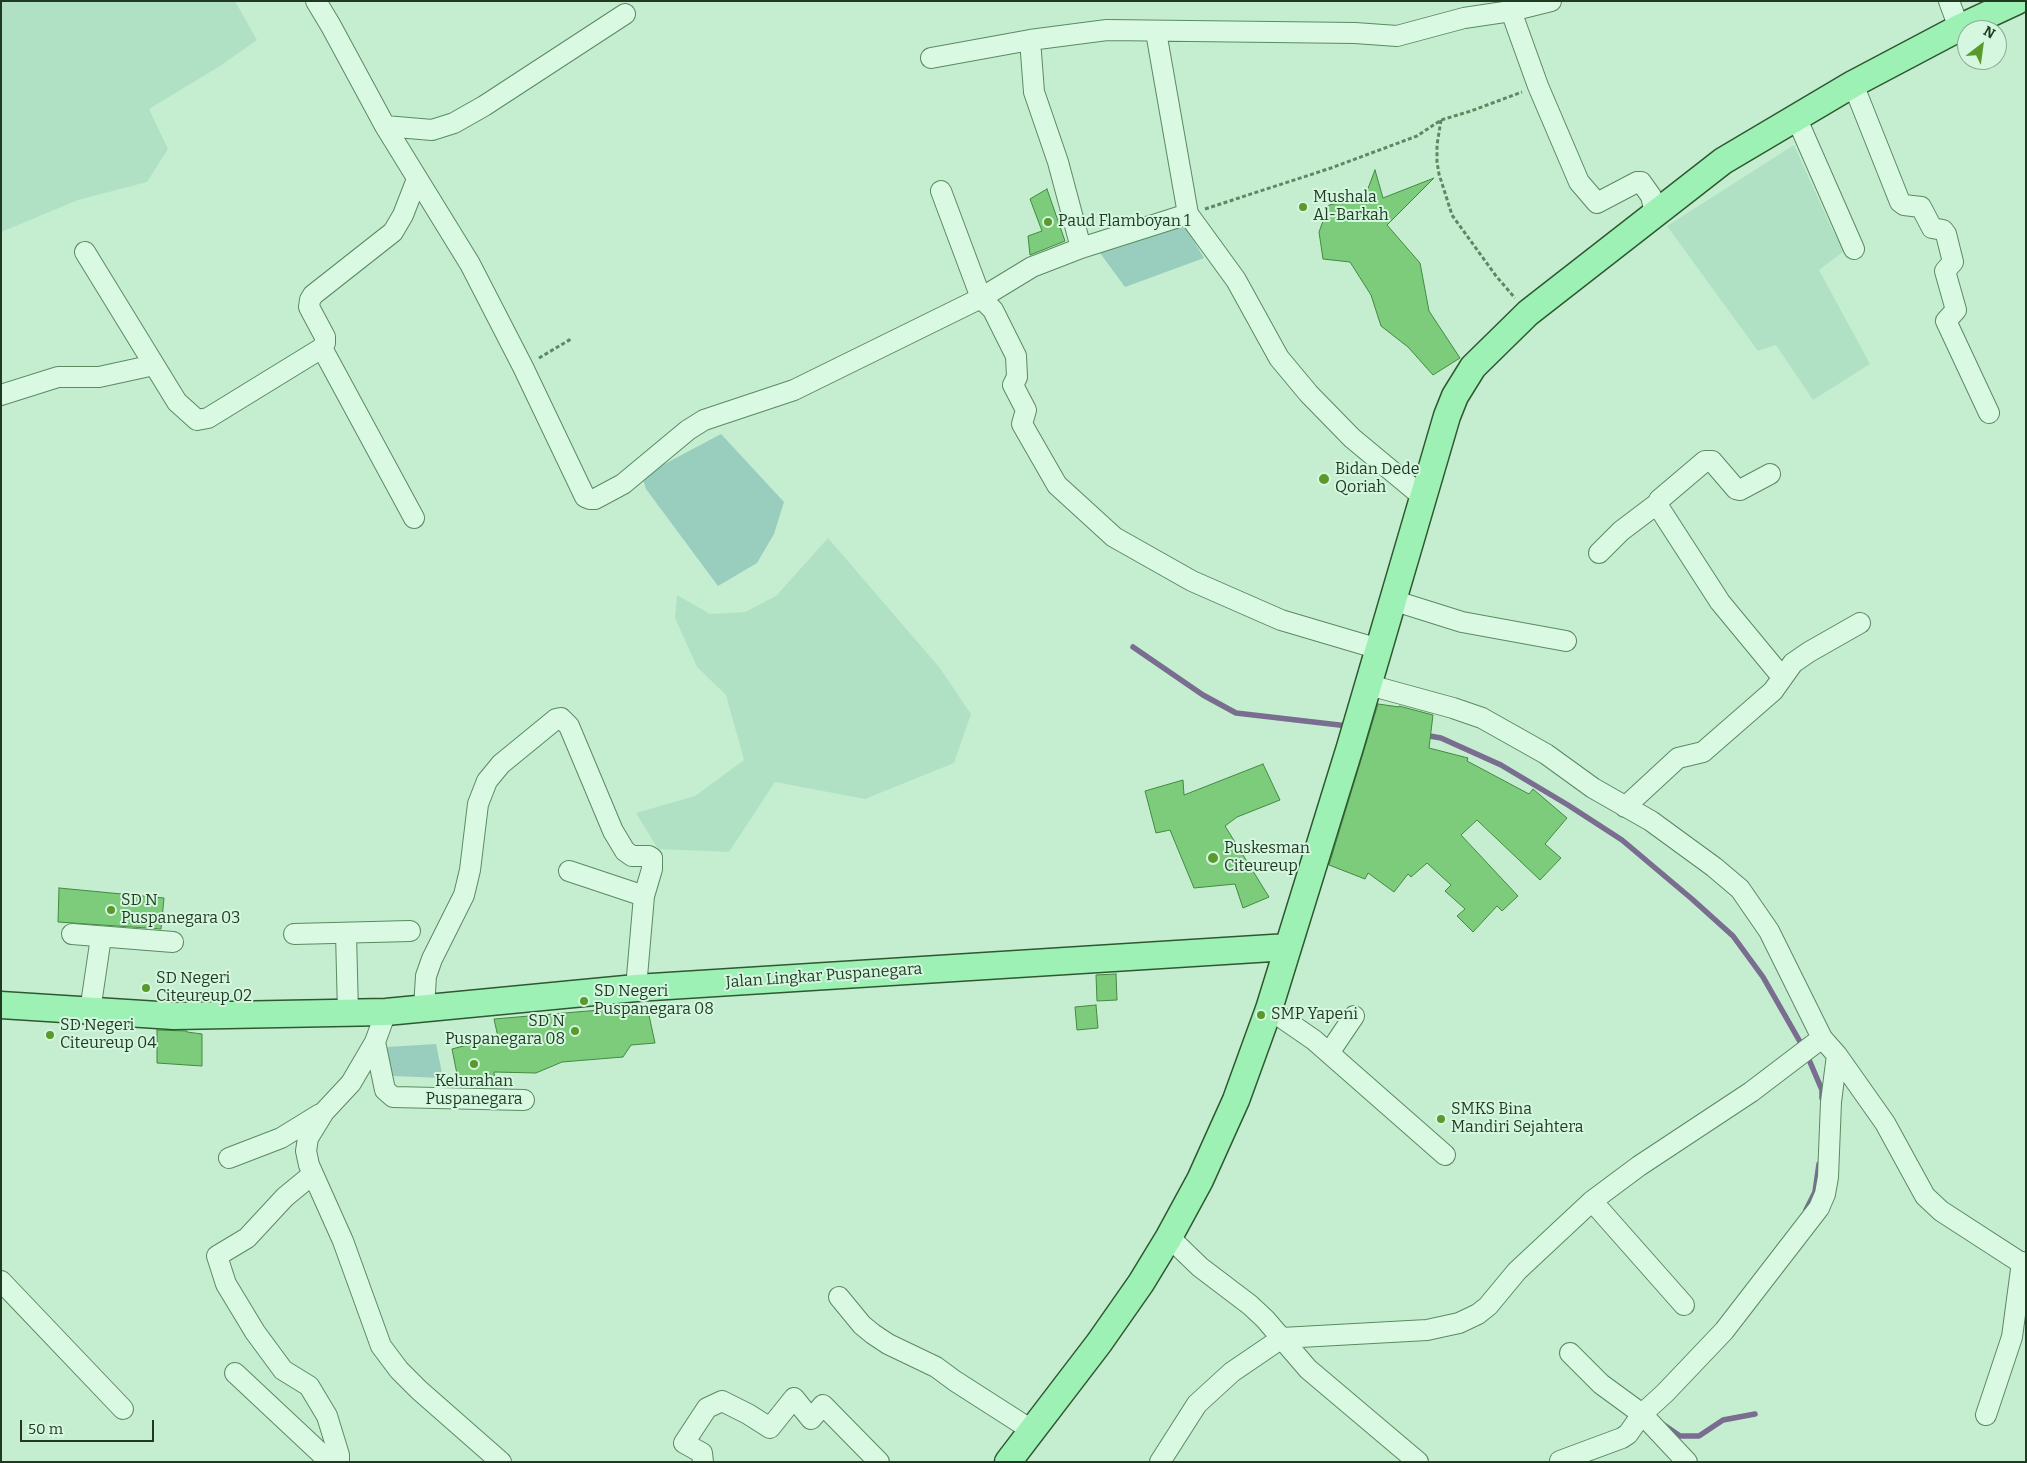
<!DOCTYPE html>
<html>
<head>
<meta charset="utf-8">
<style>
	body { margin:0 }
	#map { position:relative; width:2027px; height:1463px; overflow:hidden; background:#c5eed1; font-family:Bitter,serif }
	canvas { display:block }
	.frame { position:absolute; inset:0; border:2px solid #1f3a21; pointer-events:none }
	.north { position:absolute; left:1957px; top:20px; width:50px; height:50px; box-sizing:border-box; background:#d5f6df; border:1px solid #8cab93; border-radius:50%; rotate:30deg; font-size:14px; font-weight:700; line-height:20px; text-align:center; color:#1f3a21 }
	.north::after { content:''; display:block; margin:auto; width:18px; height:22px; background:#5a992b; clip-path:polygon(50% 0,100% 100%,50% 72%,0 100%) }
	.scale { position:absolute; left:20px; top:1420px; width:134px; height:22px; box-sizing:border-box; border:2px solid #1f3a21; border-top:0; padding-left:6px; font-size:15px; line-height:18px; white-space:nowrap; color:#1f3a21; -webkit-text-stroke:4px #d5f6df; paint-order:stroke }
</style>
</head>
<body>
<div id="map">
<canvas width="2027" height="1463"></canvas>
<div class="frame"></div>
<div class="north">N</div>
<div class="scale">50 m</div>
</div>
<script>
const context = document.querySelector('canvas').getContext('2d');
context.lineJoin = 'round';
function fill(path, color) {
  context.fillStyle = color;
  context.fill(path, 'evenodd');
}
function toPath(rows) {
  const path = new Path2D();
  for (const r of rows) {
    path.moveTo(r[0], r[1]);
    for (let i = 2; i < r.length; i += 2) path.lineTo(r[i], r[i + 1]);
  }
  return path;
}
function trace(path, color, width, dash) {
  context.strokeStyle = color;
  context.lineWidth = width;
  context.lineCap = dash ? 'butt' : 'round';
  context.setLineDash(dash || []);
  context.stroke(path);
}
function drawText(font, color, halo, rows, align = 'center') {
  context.font = font + ' Bitter,serif';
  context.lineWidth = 4;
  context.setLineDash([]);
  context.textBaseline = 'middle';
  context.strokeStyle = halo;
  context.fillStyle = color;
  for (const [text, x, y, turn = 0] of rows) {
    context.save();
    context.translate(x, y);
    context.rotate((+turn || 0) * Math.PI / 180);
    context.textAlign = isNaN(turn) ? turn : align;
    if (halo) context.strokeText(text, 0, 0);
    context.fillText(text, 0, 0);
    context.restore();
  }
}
fill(toPath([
	[1,1,235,1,257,40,220,66,149,109,168,149,147,182,78,200,1,232],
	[1794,145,1831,227,1844,251,1819,270,1870,364,1813,400,1776,345,1758,351,1667,226],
	[828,538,939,667,971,714,954,763,865,799,775,782,729,852,658,849,636,813,695,796,744,760,726,695,697,667,675,618,677,595,710,614,745,612,776,596]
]), '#b0e1c4');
fill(toPath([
	[1183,223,1204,258,1125,287,1100,253],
	[721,434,784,502,774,534,757,563,718,586,646,489,642,476],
	[436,1044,443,1078,392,1076,387,1047]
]), '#99cdbd');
trace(toPath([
	[1133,647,1203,695,1236,713,1348,726],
	[1424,735,1441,738,1501,765,1568,805,1622,840,1692,899,1733,936,1763,977,1803,1047],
	[1807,1055,1822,1090,1822,1098],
	[1806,1210,1815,1192,1819,1164],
	[1664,1425,1680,1436,1699,1436,1723,1420,1755,1414]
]), '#796d90', 5.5);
const building = toPath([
	[1375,170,1383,198,1434,178,1387,225,1420,263,1429,311,1460,358,1433,375,1408,347,1381,326,1371,295,1350,262,1323,259,1319,232,1329,205,1364,199,1375,170],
	[1047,189,1065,241,1030,255,1028,236,1042,231,1030,199,1047,189],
	[1378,704,1399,707,1399,706,1433,715,1429,748,1468,758,1467,761,1529,794,1533,789,1567,818,1545,844,1561,858,1540,880,1477,820,1461,835,1518,896,1502,911,1497,906,1473,932,1457,916,1465,909,1445,891,1451,885,1427,863,1411,877,1408,874,1394,892,1368,873,1365,879,1329,865,1378,704],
	[1263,764,1280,800,1237,817,1225,826,1269,897,1243,908,1235,884,1194,888,1170,830,1156,833,1145,791,1183,780,1184,795,1263,764],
	[59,888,164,898,161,929,58,922,59,888],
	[1116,974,1117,1000,1097,1001,1096,975,1116,974],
	[1096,1005,1098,1028,1077,1030,1075,1007,1096,1005],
	[647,1006,655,1043,631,1045,623,1057,562,1062,536,1073,494,1072,495,1082,458,1079,452,1049,498,1037,494,1019,647,1006],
	[157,1030,187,1031,187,1032,202,1034,202,1066,157,1063,157,1030]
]);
fill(building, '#7ccc7b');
trace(building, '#438941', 1);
const minor = toPath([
	[316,1,331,26,385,126,470,264,523,367,585,497,590,499,595,499,623,484,688,430,704,420,794,390,981,298,1032,267,1081,248,1188,214],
	[1949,1,1959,28],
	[1511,11,1538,86,1579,182,1597,203,1637,182,1641,182,1651,196,1655,213],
	[1156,32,1188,214,1236,280,1279,358,1309,394,1352,438,1423,497],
	[1030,40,1034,92,1058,162,1081,248],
	[931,58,1030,40,1107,30,1355,33,1397,36,1464,18,1511,11,1551,1],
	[1853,84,1900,202,1904,205,1921,207,1932,228,1943,230,1946,234,1953,262,1945,271,1956,310,1946,321,1989,413],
	[1796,117,1854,249],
	[385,126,432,130,454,123,484,106,625,14],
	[941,191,981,298,993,310,1016,356,1017,377,1013,385,1026,410,1022,424,1057,485,1114,537,1192,581,1281,620,1379,649],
	[85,252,177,402,197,420,208,418,322,348,325,343,325,337,309,307,310,300,313,295,393,232,403,215,417,179],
	[322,348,414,518],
	[1,395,58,377,99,377,154,365],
	[1770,474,1740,490,1736,489,1712,461,1705,461,1659,500,1658,506,1720,602,1782,677],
	[1599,553,1621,531,1658,503],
	[1392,600,1462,622,1566,641],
	[1369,685,1453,708,1482,718,1546,754,1593,788,1651,821,1714,867,1740,889,1769,931,1822,1038,1837,1055,1831,1102,1828,1177,1825,1194,1819,1208,1724,1331,1665,1393,1642,1414,1628,1434,1622,1438,1560,1461],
	[1625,807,1678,758,1703,752,1773,691,1793,663,1809,652,1860,623],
	[569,871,644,896,636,988],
	[346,933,348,1013],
	[72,934,173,942],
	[294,934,410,931],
	[424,1008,426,976,432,959,464,895,470,870,478,804,487,781,501,764,556,719,561,718,569,726,613,831,625,851,632,856,649,856,652,858,652,869,644,896],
	[1269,1009,1314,1040,1445,1155],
	[90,1011,101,937],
	[386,1012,375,1042,351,1083,324,1112,308,1138,306,1151,309,1165,343,1241,381,1346,399,1370,419,1390,501,1462],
	[375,1042,385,1090,393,1097,524,1100],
	[1329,1053,1354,1016],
	[1837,1055,1885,1123,1925,1196,1941,1211,2026,1266],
	[229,1158,281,1138,320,1114],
	[313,1174,285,1197,247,1238,217,1256,226,1284,255,1332,283,1370,309,1386,327,1416,339,1455,339,1462],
	[1592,1201,1684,1305],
	[1169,1237,1200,1267,1250,1305,1265,1319,1308,1369,1418,1462],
	[1,1281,123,1409],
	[839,1297,862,1325,873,1334,888,1344,936,1367,955,1381,1033,1431],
	[1570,1353,1601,1384,1642,1414,1687,1462],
	[235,1373,330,1462],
	[1986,1415,2012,1337,2022,1262],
	[703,1462,702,1453,684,1443,707,1408,722,1401,748,1414,770,1428,794,1398,811,1419,823,1405,879,1462],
	[1160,1462,1197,1404,1232,1372,1282,1338,1427,1330,1459,1323,1478,1314,1488,1306,1517,1271,1592,1201,1639,1166,1751,1092,1822,1038]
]);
const major = toPath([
	[1,1005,174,1016,386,1012,636,988,1288,947],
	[1008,1462,1099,1343,1141,1283,1169,1237,1200,1180,1236,1100,1269,1009,1350,747,1447,416,1455,396,1473,367,1528,313,1723,161,1853,84,1959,28,2017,1]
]);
trace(minor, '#5b8a60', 22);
trace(major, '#2f5831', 29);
trace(toPath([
	[1441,120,1437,145,1437,162,1439,174,1452,215,1496,276,1515,298],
	[1205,209,1331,168,1417,136,1441,120,1471,111,1522,92],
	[539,358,571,339]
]), '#5b8a60', 3, [4, 2.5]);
trace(minor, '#d9f9e2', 20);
trace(major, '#9ef1b4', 26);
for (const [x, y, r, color] of [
	[1303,207,5,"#5a992b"],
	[1048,222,5,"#5a992b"],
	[1324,479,6,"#5a992b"],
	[1213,858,6,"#5a992b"],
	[111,910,5,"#5a992b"],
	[146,988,5,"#5a992b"],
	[584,1001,5,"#5a992b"],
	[1261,1015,5,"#5a992b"],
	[575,1031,5,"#5a992b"],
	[50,1035,5,"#5a992b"],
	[474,1064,5,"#5a992b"],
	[1441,1119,5,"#5a992b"]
]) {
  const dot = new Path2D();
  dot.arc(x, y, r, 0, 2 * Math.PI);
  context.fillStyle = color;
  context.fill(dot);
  trace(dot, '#d5f6df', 2);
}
drawText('16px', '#1f3a21', '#d5f6df', [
	["Mushala",1313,198],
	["Al-Barkah",1313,216],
	["Paud Flamboyan 1",1058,222],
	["Bidan Dede",1335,470],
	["Qoriah",1335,488],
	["Puskesman",1224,849],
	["Citeureup",1224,867],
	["SD N",121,901],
	["Puspanegara 03",121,919],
	["SD Negeri",156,979],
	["Citeureup 02",156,997],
	["SD Negeri",594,992],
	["Puspanegara 08",594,1010],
	["SMP Yapeni",1271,1015],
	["SD N",565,1022,"right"],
	["Puspanegara 08",565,1040,"right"],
	["SD Negeri",60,1026],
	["Citeureup 04",60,1044],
	["Kelurahan",474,1082,"center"],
	["Puspanegara",474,1100,"center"],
	["SMKS Bina",1451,1110],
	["Mandiri Sejahtera",1451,1128]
], 'left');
drawText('16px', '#1f3a21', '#d5f6df', [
	["Jalan Lingkar Puspanegara",824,976,-4]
]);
</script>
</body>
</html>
